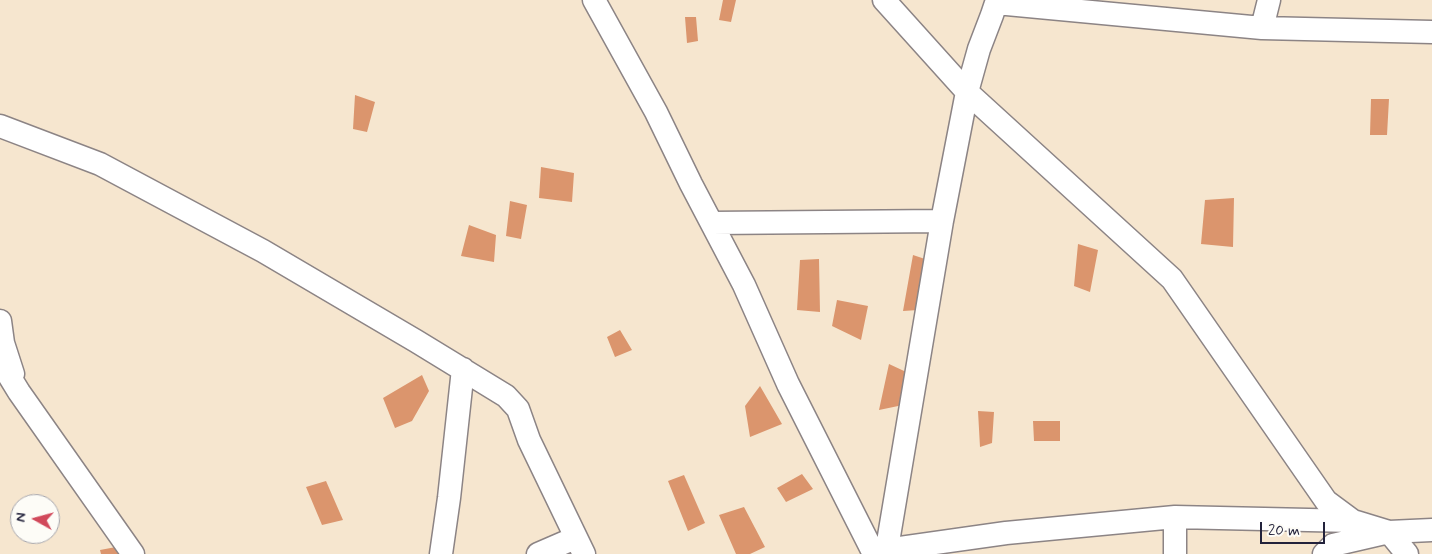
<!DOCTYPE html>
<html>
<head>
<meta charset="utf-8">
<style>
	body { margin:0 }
	#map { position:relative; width:1432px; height:554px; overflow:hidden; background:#f6e6cf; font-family:Mynerve,sans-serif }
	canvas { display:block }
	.north { position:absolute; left:10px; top:494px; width:50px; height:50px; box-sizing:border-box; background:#fdfcf7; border:1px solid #a5a5ac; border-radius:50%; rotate:277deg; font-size:14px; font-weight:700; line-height:20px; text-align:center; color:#22223b }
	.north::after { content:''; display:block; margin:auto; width:18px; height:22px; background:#d1495b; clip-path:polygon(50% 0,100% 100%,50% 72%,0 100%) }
	.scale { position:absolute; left:1260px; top:522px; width:65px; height:22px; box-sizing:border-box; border:2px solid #22223b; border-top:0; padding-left:6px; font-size:15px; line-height:18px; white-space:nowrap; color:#22223b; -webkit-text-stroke:4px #fdfcf7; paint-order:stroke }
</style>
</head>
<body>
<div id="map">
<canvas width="1432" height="554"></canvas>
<div class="north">N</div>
<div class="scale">20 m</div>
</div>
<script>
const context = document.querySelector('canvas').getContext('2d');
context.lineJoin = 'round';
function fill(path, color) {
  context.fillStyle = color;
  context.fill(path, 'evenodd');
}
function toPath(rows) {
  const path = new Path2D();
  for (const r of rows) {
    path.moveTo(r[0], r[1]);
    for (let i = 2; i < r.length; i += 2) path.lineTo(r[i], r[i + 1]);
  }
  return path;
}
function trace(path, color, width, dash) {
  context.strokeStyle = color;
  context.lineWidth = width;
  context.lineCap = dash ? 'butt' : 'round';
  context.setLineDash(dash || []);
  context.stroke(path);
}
fill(toPath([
	[723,0,736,0,731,22,719,20],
	[685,17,696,17,698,41,687,43],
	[355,95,375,102,367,132,353,129],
	[1371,99,1389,99,1387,135,1370,135],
	[541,167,574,173,572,202,539,198],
	[1234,198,1233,247,1201,244,1205,200],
	[510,201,527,205,521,239,506,236],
	[469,225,496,235,494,262,461,256],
	[1078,244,1098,250,1090,292,1074,286],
	[913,255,925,259,918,310,903,311],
	[819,259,820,312,797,310,800,260],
	[837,300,868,306,861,340,832,326],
	[620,330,632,350,615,357,607,337],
	[889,364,917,377,903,405,879,410],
	[422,375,429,391,412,421,395,428,383,398],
	[760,386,782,424,750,437,745,406],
	[978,411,994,412,992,443,980,447],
	[1033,421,1060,421,1060,441,1034,441],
	[802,474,813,489,786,502,777,488],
	[684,475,705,523,688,531,668,481],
	[326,481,343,520,322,525,306,487],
	[744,507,765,547,750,554,736,554,719,515],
	[116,547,121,554,101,554,100,550]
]), '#db956d');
const minor = toPath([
	[594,0,656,112,691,184,744,285,788,384,874,554],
	[884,0,967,92,1172,279,1326,501,1353,521,1389,532,1407,554],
	[996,3,1262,28,1432,32],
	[1262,28,1269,0],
	[0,126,100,164,263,251,416,341,506,396,518,409,529,440,584,554],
	[712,223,942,221],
	[0,321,3,343,13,374],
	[0,361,19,392,133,554],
	[886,550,1006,533,1175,517,1353,521],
	[441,554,449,498,463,369],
	[538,554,575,538],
	[886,554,942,221,967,92,979,49,992,15,997,0],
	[1175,554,1175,517],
	[1324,554,1333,545,1389,532,1432,530]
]);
trace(minor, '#8c8485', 25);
trace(minor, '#fff', 22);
</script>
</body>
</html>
